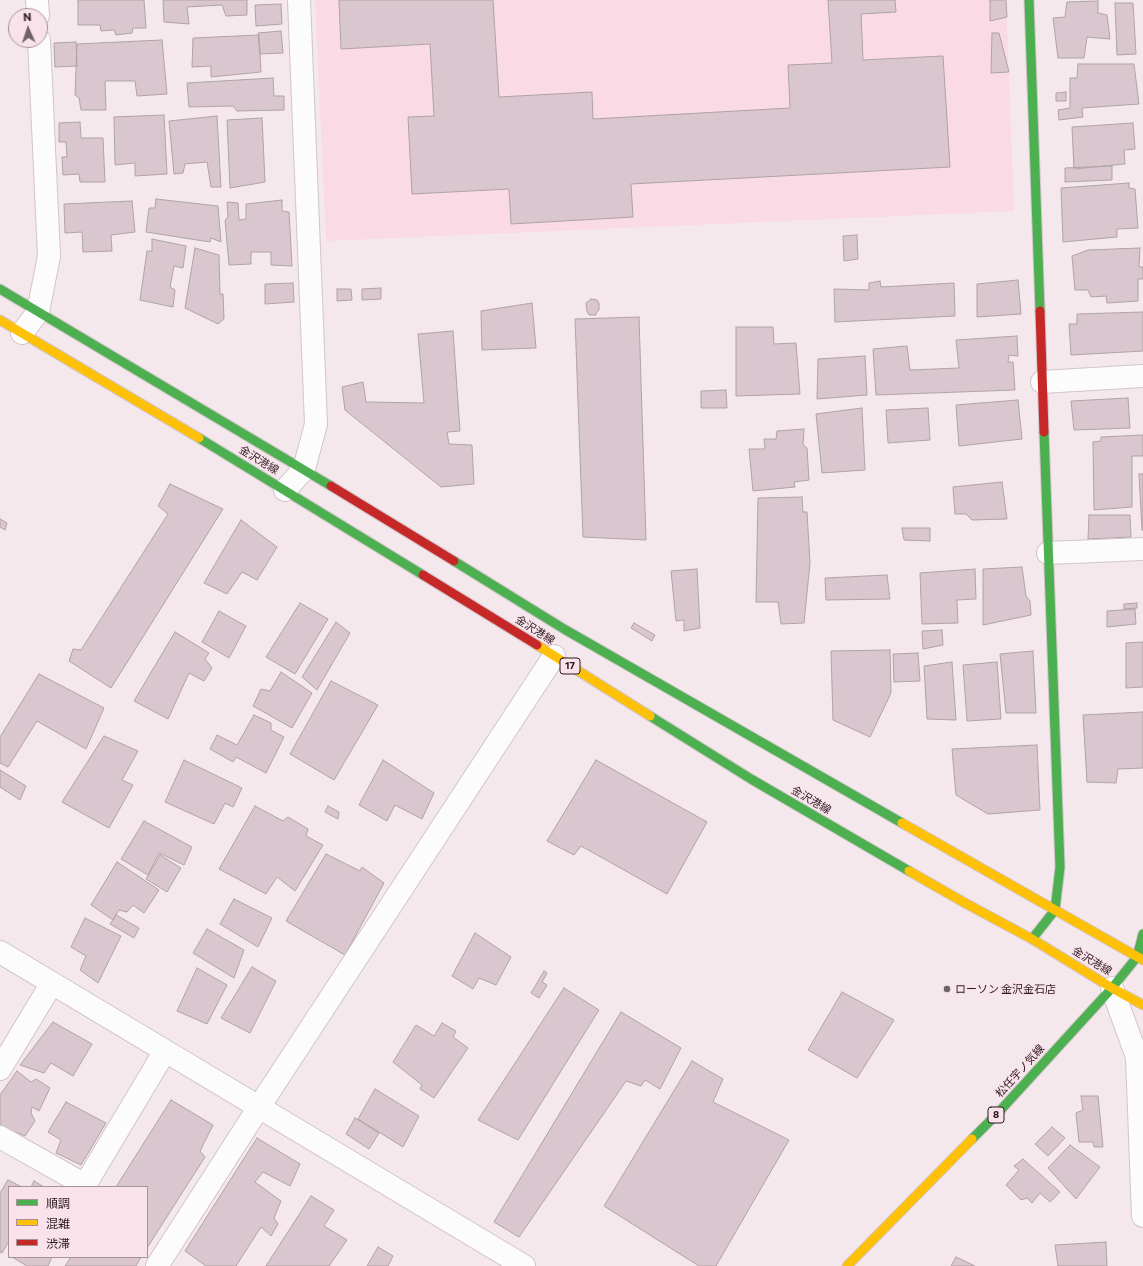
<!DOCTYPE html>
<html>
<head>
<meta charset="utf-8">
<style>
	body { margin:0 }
	#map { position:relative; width:1143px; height:1266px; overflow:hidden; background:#f4e8ec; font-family:Commissioner,"Noto Sans JP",sans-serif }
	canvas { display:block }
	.legend { position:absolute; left:8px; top:1186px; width:140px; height:72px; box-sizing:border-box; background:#fae2ea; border:1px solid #a69299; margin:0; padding:5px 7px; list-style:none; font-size:12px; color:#291b20 }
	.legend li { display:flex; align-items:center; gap:8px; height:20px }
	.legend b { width:20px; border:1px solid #a69299 }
	.north { position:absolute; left:8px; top:8px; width:40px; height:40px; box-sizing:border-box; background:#fae2ea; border:1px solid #a69299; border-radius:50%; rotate:357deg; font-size:11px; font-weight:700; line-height:16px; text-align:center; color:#291b20 }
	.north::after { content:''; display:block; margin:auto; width:14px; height:18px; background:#706367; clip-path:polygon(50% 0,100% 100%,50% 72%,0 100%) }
</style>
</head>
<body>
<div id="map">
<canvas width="1143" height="1266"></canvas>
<ul class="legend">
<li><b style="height:5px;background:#4caf50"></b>順調</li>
<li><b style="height:5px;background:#ffc107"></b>混雑</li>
<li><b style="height:5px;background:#c62828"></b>渋滞</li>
</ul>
<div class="north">N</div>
</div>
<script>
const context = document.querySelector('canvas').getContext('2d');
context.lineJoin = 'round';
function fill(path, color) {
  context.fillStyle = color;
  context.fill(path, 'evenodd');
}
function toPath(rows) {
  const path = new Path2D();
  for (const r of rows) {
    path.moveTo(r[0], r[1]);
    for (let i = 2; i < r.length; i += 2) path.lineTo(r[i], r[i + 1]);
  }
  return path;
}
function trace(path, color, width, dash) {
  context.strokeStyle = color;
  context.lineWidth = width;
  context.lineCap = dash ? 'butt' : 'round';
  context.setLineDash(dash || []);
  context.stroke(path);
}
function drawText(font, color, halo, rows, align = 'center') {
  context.font = font + ' Commissioner,"Noto Sans JP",sans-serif';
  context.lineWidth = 3;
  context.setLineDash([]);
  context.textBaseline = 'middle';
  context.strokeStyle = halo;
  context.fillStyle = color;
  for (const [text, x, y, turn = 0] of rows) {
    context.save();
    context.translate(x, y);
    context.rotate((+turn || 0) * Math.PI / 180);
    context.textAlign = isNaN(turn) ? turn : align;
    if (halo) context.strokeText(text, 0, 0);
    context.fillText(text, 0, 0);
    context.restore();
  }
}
fill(toPath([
	[315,0,1006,0,1014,211,326,241]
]), '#fadae5');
const building = toPath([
	[78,0,144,0,146,28,133,28,132,33,116,35,114,30,101,31,100,25,78,25,78,0],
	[163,0,247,0,247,15,226,16,222,5,187,7,189,24,164,22,163,0],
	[339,0,493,0,499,97,592,92,593,119,790,108,788,65,832,63,828,0,895,0,896,12,861,14,863,60,943,56,950,167,631,184,633,217,511,224,509,189,412,194,408,117,434,116,430,44,341,49,339,0],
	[990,0,1006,0,1007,17,990,21,990,0],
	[1098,1,1098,13,1107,15,1110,39,1087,37,1084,58,1058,58,1053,18,1065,17,1067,2,1098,1],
	[1115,3,1133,3,1136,54,1117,55,1115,3],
	[281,4,282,24,256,26,255,5,281,4],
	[281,31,283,53,260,54,258,33,281,31],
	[992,33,999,33,1009,72,991,73,992,33],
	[259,35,261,72,211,77,211,66,192,67,193,38,259,35],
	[162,40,167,94,137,96,135,81,105,81,106,110,81,110,79,98,75,95,77,44,162,40],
	[76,42,77,66,55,67,54,43,76,42],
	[1078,64,1134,64,1139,104,1082,108,1083,117,1059,120,1058,110,1070,108,1070,78,1077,78,1078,64],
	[273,78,274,96,284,96,284,110,237,111,233,106,189,107,187,83,273,78],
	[1066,92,1066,101,1056,101,1056,93,1066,92],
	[164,115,167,174,135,176,135,163,115,165,114,117,164,115],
	[217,116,221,187,211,187,207,162,185,164,183,173,174,174,169,121,217,116],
	[262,118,265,182,230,188,227,120,262,118],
	[80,122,81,138,103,138,105,182,80,182,79,174,63,175,62,157,67,157,66,142,59,142,59,123,80,122],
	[1133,123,1135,149,1124,150,1125,164,1074,169,1072,127,1133,123],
	[1112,166,1112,180,1065,182,1065,168,1112,166],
	[1129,183,1129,188,1135,189,1138,228,1117,229,1117,237,1063,242,1061,188,1129,183],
	[156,199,218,206,221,242,211,238,210,242,146,232,149,208,155,208,156,199],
	[282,200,282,211,289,212,292,266,271,265,271,252,251,252,251,264,229,265,225,220,228,217,227,202,238,203,239,220,246,219,246,204,282,200],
	[132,201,135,232,111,235,112,251,83,252,82,232,65,233,64,204,132,201],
	[857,235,858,259,844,261,843,236,857,235],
	[152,239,186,246,183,268,174,266,170,287,175,290,173,307,140,300,147,251,152,251,152,239],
	[195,248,219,255,220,294,223,294,224,319,218,324,185,308,195,248],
	[1140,248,1139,267,1143,267,1143,279,1138,279,1138,301,1107,303,1106,296,1091,297,1088,290,1075,290,1072,256,1088,250,1140,248],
	[1018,280,1021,314,977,317,977,284,1018,280],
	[880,281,881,287,954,283,955,316,835,322,834,289,869,290,869,283,880,281],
	[293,283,294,302,265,304,265,284,293,283],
	[381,288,381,299,362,300,362,289,381,288],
	[337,289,351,289,352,300,337,301,337,289],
	[591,299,597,300,599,303,599,310,596,313,596,315,589,315,587,311,586,303,591,299],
	[532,303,536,348,482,350,481,311,532,303],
	[1143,312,1143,351,1071,355,1069,324,1077,324,1077,314,1143,312],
	[639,317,646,540,583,537,575,319,639,317],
	[736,327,773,327,774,344,796,343,800,394,736,396,736,327],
	[453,331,460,431,447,432,449,444,472,445,474,484,441,487,345,410,342,387,363,382,366,402,424,403,418,334,453,331],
	[1017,336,1018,356,1009,355,1008,362,1013,362,1015,390,876,395,873,349,907,346,910,370,959,368,956,340,1017,336],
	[865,356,867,395,817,399,818,359,865,356],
	[726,390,727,408,701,408,701,391,726,390],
	[1128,398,1130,428,1074,430,1071,401,1128,398],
	[1018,400,1022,439,959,446,956,405,1018,400],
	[862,408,865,470,822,473,816,414,862,408],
	[928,408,930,440,888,443,886,410,928,408],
	[804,429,803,445,807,448,809,480,794,482,795,487,753,491,749,449,765,449,764,439,776,439,777,431,804,429],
	[1143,435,1143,456,1132,456,1132,507,1094,510,1093,442,1101,441,1101,437,1143,435],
	[1139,474,1143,474,1143,530,1142,530,1139,474],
	[1002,482,1007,519,972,520,966,514,955,514,953,487,1002,482],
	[170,484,223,509,111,688,69,661,73,649,81,650,168,514,158,506,170,484],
	[802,497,803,512,807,512,810,563,804,623,781,624,778,602,756,602,758,498,802,497],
	[1089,515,1130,515,1131,537,1088,539,1089,515],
	[0,519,7,523,5,530,0,527,0,519],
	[241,520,277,547,257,580,242,572,227,594,204,583,241,520],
	[902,528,930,528,930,541,904,540,902,528],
	[1022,567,1026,596,1030,601,1031,615,983,625,983,569,1022,567],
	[697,569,700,628,684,631,684,620,676,621,671,571,697,569],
	[975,569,976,599,957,600,958,623,922,624,920,573,975,569],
	[887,575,890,599,826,600,825,578,887,575],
	[300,603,328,619,295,674,266,657,300,603],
	[1137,603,1137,608,1124,609,1124,604,1137,603],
	[1135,609,1136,624,1107,627,1107,611,1135,609],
	[219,611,246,626,229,658,202,642,219,611],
	[336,622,350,633,317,690,302,677,336,622],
	[634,623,655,635,652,641,631,628,634,623],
	[942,630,943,645,923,649,922,631,942,630],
	[175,632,209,653,205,659,212,668,204,681,189,673,168,719,134,701,175,632],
	[1143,642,1143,687,1126,688,1126,643,1143,642],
	[890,650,891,693,870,737,833,720,831,651,890,650],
	[1033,651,1036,713,1006,713,1000,654,1033,651],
	[918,653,920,681,894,682,893,654,918,653],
	[952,662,956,720,927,719,924,666,952,662],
	[997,662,1001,719,967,721,963,665,997,662],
	[281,672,312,693,292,728,253,706,261,689,270,691,281,672],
	[39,674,104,708,86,749,37,721,8,767,0,763,0,737,39,674],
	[331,681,378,705,334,780,290,754,331,681],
	[1143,712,1143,768,1118,769,1116,783,1087,782,1083,715,1143,712],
	[254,715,271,723,271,730,284,737,266,773,236,757,233,762,210,749,217,735,237,745,254,715],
	[104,736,138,751,122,780,133,785,109,828,62,802,104,736],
	[1037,745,1040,810,988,814,956,795,952,749,1037,745],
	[184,760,242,788,233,807,225,803,214,824,165,802,184,760],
	[383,760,434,793,422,819,395,805,387,821,359,805,383,760],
	[596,760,707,822,667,894,581,846,574,855,547,841,596,760],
	[0,770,26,786,20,800,0,787,0,770],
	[255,806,283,821,288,817,308,829,306,836,323,845,295,891,277,877,266,894,219,869,255,806],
	[328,806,339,812,338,819,325,812,328,806],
	[144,821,192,847,184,865,159,853,148,875,121,859,144,821],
	[326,854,360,871,362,867,384,883,345,955,286,921,326,854],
	[160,855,181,868,167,892,146,879,160,855],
	[117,862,159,890,144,913,133,905,127,912,119,910,113,920,91,905,117,862],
	[234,899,272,918,258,947,220,924,234,899],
	[116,915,139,928,134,938,110,924,116,915],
	[85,918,121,936,98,983,80,970,86,956,71,947,85,918],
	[207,929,244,950,234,978,193,953,207,929],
	[475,933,511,957,496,985,479,978,473,989,452,976,475,933],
	[252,967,276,981,250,1033,221,1018,252,967],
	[197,968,227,985,207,1024,177,1011,197,968],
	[544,971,547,973,542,982,547,985,539,998,531,993,544,971],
	[564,988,599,1010,518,1140,478,1120,564,988],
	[842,992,894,1020,857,1078,808,1050,842,992],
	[621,1012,681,1048,660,1089,645,1080,641,1086,626,1081,519,1237,494,1222,621,1012],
	[53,1022,92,1044,73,1076,51,1063,44,1073,20,1065,53,1022],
	[442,1023,456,1031,453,1037,468,1048,434,1098,420,1089,422,1085,393,1062,416,1025,434,1036,442,1023],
	[692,1061,723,1079,713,1102,789,1140,716,1266,699,1266,604,1206,692,1061],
	[17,1071,31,1082,36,1079,50,1088,39,1111,32,1107,31,1113,35,1121,25,1136,0,1126,0,1095,17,1071],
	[375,1089,419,1116,403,1147,358,1119,375,1089],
	[1081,1096,1098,1096,1103,1147,1094,1147,1093,1142,1079,1142,1076,1113,1083,1110,1081,1096],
	[171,1100,213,1125,200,1151,205,1157,147,1248,147,1187,116,1187,171,1100],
	[66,1102,106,1123,81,1165,56,1153,61,1140,48,1132,66,1102],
	[355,1118,379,1133,369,1149,346,1134,355,1118],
	[1052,1127,1065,1138,1048,1156,1035,1144,1052,1127],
	[257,1138,300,1164,290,1186,263,1172,255,1182,281,1201,274,1218,278,1224,271,1236,261,1227,236,1266,206,1266,185,1251,257,1138],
	[1070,1145,1100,1167,1076,1199,1048,1168,1070,1145],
	[1023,1159,1060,1192,1050,1202,1040,1193,1032,1203,1027,1198,1021,1200,1006,1185,1019,1170,1014,1166,1023,1159],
	[8,1180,22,1187,9,1187,9,1241,2,1253,0,1252,0,1193,8,1180],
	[34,1181,44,1187,31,1187,34,1181],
	[311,1196,334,1210,324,1226,347,1240,329,1266,266,1266,311,1196],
	[1106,1242,1107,1266,1058,1266,1055,1245,1106,1242],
	[378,1247,393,1256,388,1266,367,1266,378,1247],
	[12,1257,52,1257,48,1266,27,1266,12,1257],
	[71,1257,141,1257,136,1266,65,1266,71,1257],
	[956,1257,975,1266,951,1266,956,1257]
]);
fill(building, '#dac6ce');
trace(building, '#afa3a7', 1);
const street = toPath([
	[37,0,38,16],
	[22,333,38,312,49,256,39,40],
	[1042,382,1143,376],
	[285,490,304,469,316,424,299,0],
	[1048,553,1143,549],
	[0,952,524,1266],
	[1112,988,1137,1057,1143,1216],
	[0,1069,52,983],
	[0,1137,85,1185,165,1051],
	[157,1266,259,1107,554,656]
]);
const fast = toPath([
	[1029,0,1040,311],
	[0,289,331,486],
	[199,438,423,575],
	[454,561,564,629,902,823],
	[650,716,751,779,909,871],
	[1032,939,1055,910,1060,867,1044,432],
	[1137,957,1143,934],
	[972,1139,997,1114,1112,988,1137,957,1143,953]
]);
const slow = toPath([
	[0,320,199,438],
	[537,645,650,716],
	[902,823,1143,960],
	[909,871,965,903,1032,939,1112,988,1143,1005],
	[847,1266,972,1139]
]);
const jam = toPath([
	[1040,311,1044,432],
	[331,486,454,561],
	[423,575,537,645]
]);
trace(street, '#d2c5ca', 24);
trace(fast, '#d2c5ca', 11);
trace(slow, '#d2c5ca', 11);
trace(jam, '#d2c5ca', 11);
trace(street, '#fdfcfc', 22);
trace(fast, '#4caf50', 9);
trace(slow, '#ffc107', 9);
trace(jam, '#c62828', 9);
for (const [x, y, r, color] of [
	[947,989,4,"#706367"]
]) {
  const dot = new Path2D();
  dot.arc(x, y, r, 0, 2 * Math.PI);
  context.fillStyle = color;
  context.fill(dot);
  trace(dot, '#fae2ea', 1.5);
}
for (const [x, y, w] of [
	[570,666,20],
	[996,1115,16]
]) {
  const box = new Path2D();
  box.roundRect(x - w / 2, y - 8, w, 16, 3);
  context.fillStyle = '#fae2ea';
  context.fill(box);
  trace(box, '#291b20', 1);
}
drawText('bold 10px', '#291b20', null, [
	["17",570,666],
	["8",996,1115]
]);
drawText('11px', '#291b20', '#fae2ea', [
	["金沢港線",259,460,31],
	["金沢港線",535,630,32],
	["金沢港線",811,800,30],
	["金沢港線",1092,961,31],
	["松任宇ノ気線",1020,1071,-48]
]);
drawText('11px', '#291b20', '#fae2ea', [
	["ローソン 金沢金石店",955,989]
], 'left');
</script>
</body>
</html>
